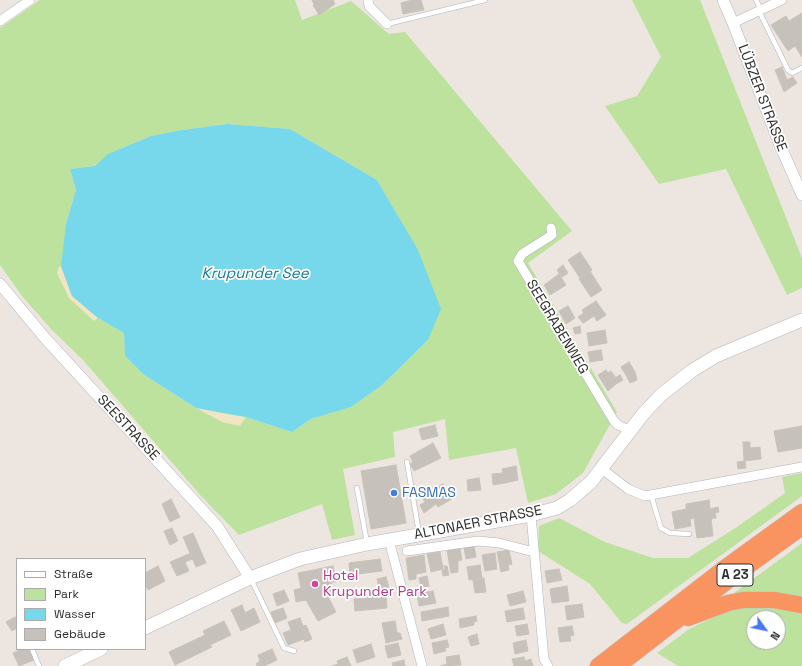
<!DOCTYPE html>
<html>
<head>
<meta charset="utf-8">
<style>
	body { margin:0 }
	#map { position:relative; width:802px; height:666px; overflow:hidden; background:#ede6e0; font-family:"Space Grotesk",sans-serif }
	canvas { display:block }
	.legend { position:absolute; left:16px; top:558px; width:130px; height:92px; box-sizing:border-box; background:#fff; border:1px solid #ababab; margin:0; padding:5px 7px; list-style:none; font-size:12px; color:#2c2c2c }
	.legend li { display:flex; align-items:center; gap:8px; height:20px }
	.legend b { width:20px; border:1px solid #ababab }
	.north { position:absolute; left:746px; top:610px; width:40px; height:40px; box-sizing:border-box; background:#fff; border:1px solid #ababab; border-radius:50%; rotate:123deg; font-size:11px; font-weight:700; line-height:16px; text-align:center; color:#2c2c2c }
	.north::after { content:''; display:block; margin:auto; width:14px; height:18px; background:#4677f4; clip-path:polygon(50% 0,100% 100%,50% 72%,0 100%) }
</style>
</head>
<body>
<div id="map">
<canvas width="802" height="666"></canvas>
<ul class="legend">
<li><b style="height:5px;background:#fff"></b>Straße</li>
<li><b style="height:11px;background:#bce29e"></b>Park</li>
<li><b style="height:11px;background:#77d7eb"></b>Wasser</li>
<li><b style="height:11px;background:#c6c1bb"></b>Gebäude</li>
</ul>
<div class="north">N</div>
</div>
<script>
const context = document.querySelector('canvas').getContext('2d');
context.lineJoin = 'round';
function fill(path, color) {
  context.fillStyle = color;
  context.fill(path, 'evenodd');
}
function toPath(rows) {
  const path = new Path2D();
  for (const r of rows) {
    path.moveTo(r[0], r[1]);
    for (let i = 2; i < r.length; i += 2) path.lineTo(r[i], r[i + 1]);
  }
  return path;
}
function trace(path, color, width, dash) {
  context.strokeStyle = color;
  context.lineWidth = width;
  context.lineCap = dash ? 'butt' : 'round';
  context.setLineDash(dash || []);
  context.stroke(path);
}
function drawText(font, color, halo, rows, align = 'center') {
  context.font = font + ' "Space Grotesk",sans-serif';
  context.lineWidth = 3.5;
  context.setLineDash([]);
  context.textBaseline = 'middle';
  context.strokeStyle = halo;
  context.fillStyle = color;
  for (const [text, x, y, turn = 0] of rows) {
    context.save();
    context.translate(x, y);
    context.rotate((+turn || 0) * Math.PI / 180);
    context.textAlign = isNaN(turn) ? turn : align;
    if (halo) context.strokeText(text, 0, 0);
    context.fillText(text, 0, 0);
    context.restore();
  }
}
fill(toPath([
	[40,0,295,0,302,20,351,1,389,34,405,32,572,231,528,263,617,412,583,473,556,494,528,503,516,448,449,460,445,419,393,432,395,457,343,469,355,535,332,540,322,504,239,535,201,496,83,360,51,329,22,296,0,265,0,28],
	[227,124,290,129,377,180,394,209,428,340,381,386,351,407,311,419,292,432,246,417,196,408,143,374,125,356,124,333,98,318,66,224,76,190,70,169,95,166,109,154,151,136,182,130],
	[632,0,700,0,802,258,802,288,787,295,726,169,659,184,605,106,637,96,661,57],
	[802,473,802,496,627,624,622,623,590,584,538,551,539,526,559,518,605,542,653,558,688,558,737,527,785,493,782,477],
	[802,543,802,601,731,595,734,593],
	[735,607,778,608,802,613,802,666,678,666,657,653,689,629],
	[754,618,778,618,778,642,754,642]
]), '#bce29e');
fill(toPath([
	[61,266,72,296,98,318,94,321,69,298,57,273,59,267],
	[196,408,226,414,246,417,240,426,222,422]
]), '#f1e6c4');
fill(toPath([
	[227,124,290,129,377,180,418,250,441,309,428,340,381,386,351,407,311,419,292,432,246,417,196,408,143,374,125,356,124,333,98,318,72,296,61,266,66,224,76,190,70,169,95,166,108,154,151,136,182,130]
]), '#77d7eb');
const building = toPath([
	[312,0,333,0,335,4,319,15,313,5,314,4,312,0],
	[412,0,421,0,424,10,403,14,401,3,412,0],
	[802,13,802,57,795,46,788,51,771,25,786,16,789,21,802,13],
	[782,67,787,80,793,77,797,83,784,92,775,70,782,67],
	[580,252,592,270,580,278,568,260,580,252],
	[563,265,568,273,562,277,557,270,563,265],
	[590,271,602,290,591,297,579,279,590,271],
	[559,274,566,285,550,295,544,285,559,274],
	[596,301,606,315,597,321,594,316,588,320,582,310,596,301],
	[568,306,575,318,566,324,559,311,568,306],
	[584,313,588,320,583,323,578,317,584,313],
	[580,326,581,333,575,334,573,328,580,326],
	[605,330,607,343,589,346,587,333,605,330],
	[601,350,603,360,590,362,588,352,601,350],
	[629,362,635,372,627,377,621,367,629,362],
	[606,370,608,373,611,371,616,378,613,379,616,384,608,391,598,375,606,370],
	[635,372,637,380,630,383,627,377,635,372],
	[620,375,623,380,616,384,613,379,620,375],
	[435,425,438,436,422,440,419,429,435,425],
	[802,426,802,448,778,452,774,431,802,426],
	[743,442,750,442,750,448,760,447,761,459,744,461,743,442],
	[433,443,441,458,414,471,410,464,413,462,410,456,433,443],
	[745,461,746,468,738,469,737,462,745,461],
	[396,465,406,523,371,529,361,471,396,465],
	[516,466,518,480,505,483,502,469,516,466],
	[503,473,505,483,493,485,492,474,503,473],
	[479,478,481,490,468,491,467,480,479,478],
	[443,484,452,499,438,507,436,504,424,513,420,505,425,502,421,496,443,484],
	[171,499,180,517,170,522,162,504,171,499],
	[709,500,710,509,718,507,719,512,715,513,716,518,711,519,713,536,697,538,694,518,690,519,691,526,675,529,672,512,686,509,686,504,709,500],
	[172,528,178,541,170,545,164,531,172,528],
	[193,533,206,563,196,567,183,537,193,533],
	[474,546,476,557,466,559,464,548,474,546],
	[460,548,462,560,458,561,458,572,451,573,447,551,460,548],
	[509,550,512,564,508,565,509,570,501,572,497,552,509,550],
	[440,552,443,569,431,572,427,554,440,552],
	[191,553,193,559,185,562,189,571,177,576,170,562,191,553],
	[495,553,497,569,485,571,482,555,495,553],
	[424,555,426,572,416,574,416,579,409,580,406,558,424,555],
	[380,559,382,571,350,575,349,563,380,559],
	[480,565,482,578,469,580,467,567,480,565],
	[158,566,165,581,148,590,145,584,145,573,158,566],
	[333,566,336,582,331,582,333,591,326,593,336,612,318,621,306,600,296,602,294,590,301,588,298,573,333,566],
	[444,566,447,566,449,575,443,576,442,570,445,570,444,566],
	[559,569,562,580,547,583,545,571,559,569],
	[427,576,429,586,421,587,419,578,427,576],
	[386,577,390,592,381,595,377,579,386,577],
	[484,578,486,592,475,593,473,580,484,578],
	[567,586,569,601,552,603,550,589,567,586],
	[284,590,289,601,277,606,273,594,284,590],
	[433,591,436,603,419,606,417,594,433,591],
	[523,591,526,602,510,606,507,595,523,591],
	[386,596,387,608,355,611,354,599,386,596],
	[582,604,584,617,567,620,565,606,582,604],
	[242,605,245,613,254,608,260,622,241,631,231,610,242,605],
	[448,607,449,616,422,621,421,612,448,607],
	[283,608,287,618,275,623,271,612,283,608],
	[523,608,525,619,507,622,505,611,523,608],
	[476,616,477,621,474,622,474,625,460,628,459,619,476,616],
	[15,617,17,621,17,628,12,631,6,622,15,617],
	[300,618,303,626,306,625,312,639,305,642,304,639,288,645,283,633,291,630,288,622,300,618],
	[224,621,231,635,210,645,212,647,175,665,169,652,205,635,203,631,224,621],
	[395,621,397,633,400,633,402,639,386,643,382,623,395,621],
	[443,624,446,635,431,639,428,629,443,624],
	[527,624,529,634,517,636,515,626,527,624],
	[572,626,574,635,570,636,571,641,560,642,558,628,572,626],
	[477,634,479,644,471,646,468,637,477,634],
	[447,640,449,647,445,648,446,651,434,654,432,643,447,640],
	[526,640,528,651,515,654,513,643,526,640],
	[398,643,401,655,388,658,385,646,398,643],
	[371,644,375,657,357,663,353,650,371,644],
	[22,649,29,649,34,660,19,666,13,653,22,649],
	[272,649,277,660,264,666,257,666,256,664,260,661,258,655,272,649],
	[459,655,461,665,440,666,447,664,446,657,459,655],
	[347,657,351,666,332,666,338,664,337,661,347,657],
	[524,657,525,661,531,659,533,666,514,666,512,659,524,657],
	[404,660,405,666,393,666,392,663,404,660]
]);
fill(building, '#c6c1bb');
trace(building, '#c9c2b9', 1);
const service = toPath([
	[756,0,761,10],
	[759,11,788,70,792,73,802,68],
	[387,24,485,0],
	[407,462,419,533],
	[357,488,367,543],
	[651,495,661,528,670,533,689,534],
	[251,579,284,648,294,651],
	[32,649,39,666]
]);
const minor = toPath([
	[368,0,369,6,387,24],
	[0,21,30,0],
	[733,23,782,0],
	[551,228,552,235,522,254,518,261,614,421,618,425,629,430],
	[602,469,628,489,645,496,802,467],
	[531,515,544,659,548,666],
	[389,540,422,666],
	[407,551,478,541,499,543,534,552]
]);
const tertiary = toPath([
	[723,0,733,23,780,145,802,195],
	[0,284,45,338,217,526,250,578]
]);
const secondary = toPath([
	[145,628,250,578,300,559,367,544,531,515,557,508,570,500,591,482,643,414,662,394,693,370,716,356,802,320],
	[65,666,101,649]
]);
const motorway = toPath([
	[688,618,728,603,743,600,774,600,802,605],
	[598,666,722,570,802,512],
	[618,666,730,579,802,527]
]);
trace(service, '#b0b3bc', 5.5);
trace(minor, '#b0b3bc', 10);
trace(tertiary, '#b0b3bc', 12);
trace(secondary, '#b0b3bc', 14);
trace(motorway, '#c4c4c4', 17);
trace(service, '#fff', 4.5);
trace(minor, '#fff', 9);
trace(tertiary, '#fff', 11);
trace(secondary, '#fff', 13);
trace(motorway, '#f9935f', 16);
for (const [x, y, r, color] of [
	[394,493,4,"#3f7fe0"],
	[315,584,4,"#d1479c"]
]) {
  const dot = new Path2D();
  dot.arc(x, y, r, 0, 2 * Math.PI);
  context.fillStyle = color;
  context.fill(dot);
  trace(dot, '#fff', 1.5);
}
for (const [x, y, w] of [
	[735,575,36]
]) {
  const box = new Path2D();
  box.roundRect(x - w / 2, y - 11, w, 22, 3);
  context.fillStyle = '#fff';
  context.fill(box);
  trace(box, '#2c2c2c', 1);
}
drawText('bold 13px', '#2c2c2c', null, [
	["A 23",735,575]
]);
drawText('14px', '#2c2c2c', '#fff', [
	["LÜBZER STRASSE",762,98,69],
	["SEEGRABENWEG",557,327,59],
	["SEESTRASSE",128,428,47],
	["ALTONAER STRASSE",478,523,-11]
]);
drawText('14px', '#366cbe', '#fff', [
	["FASMAS",402,493]
], 'left');
drawText('14px', '#b23c85', '#fff', [
	["Hotel",323,576],
	["Krupunder Park",323,592]
], 'left');
drawText('italic 15px', '#12799b', '#fff', [
	["Krupunder See",255,274]
]);
</script>
</body>
</html>
